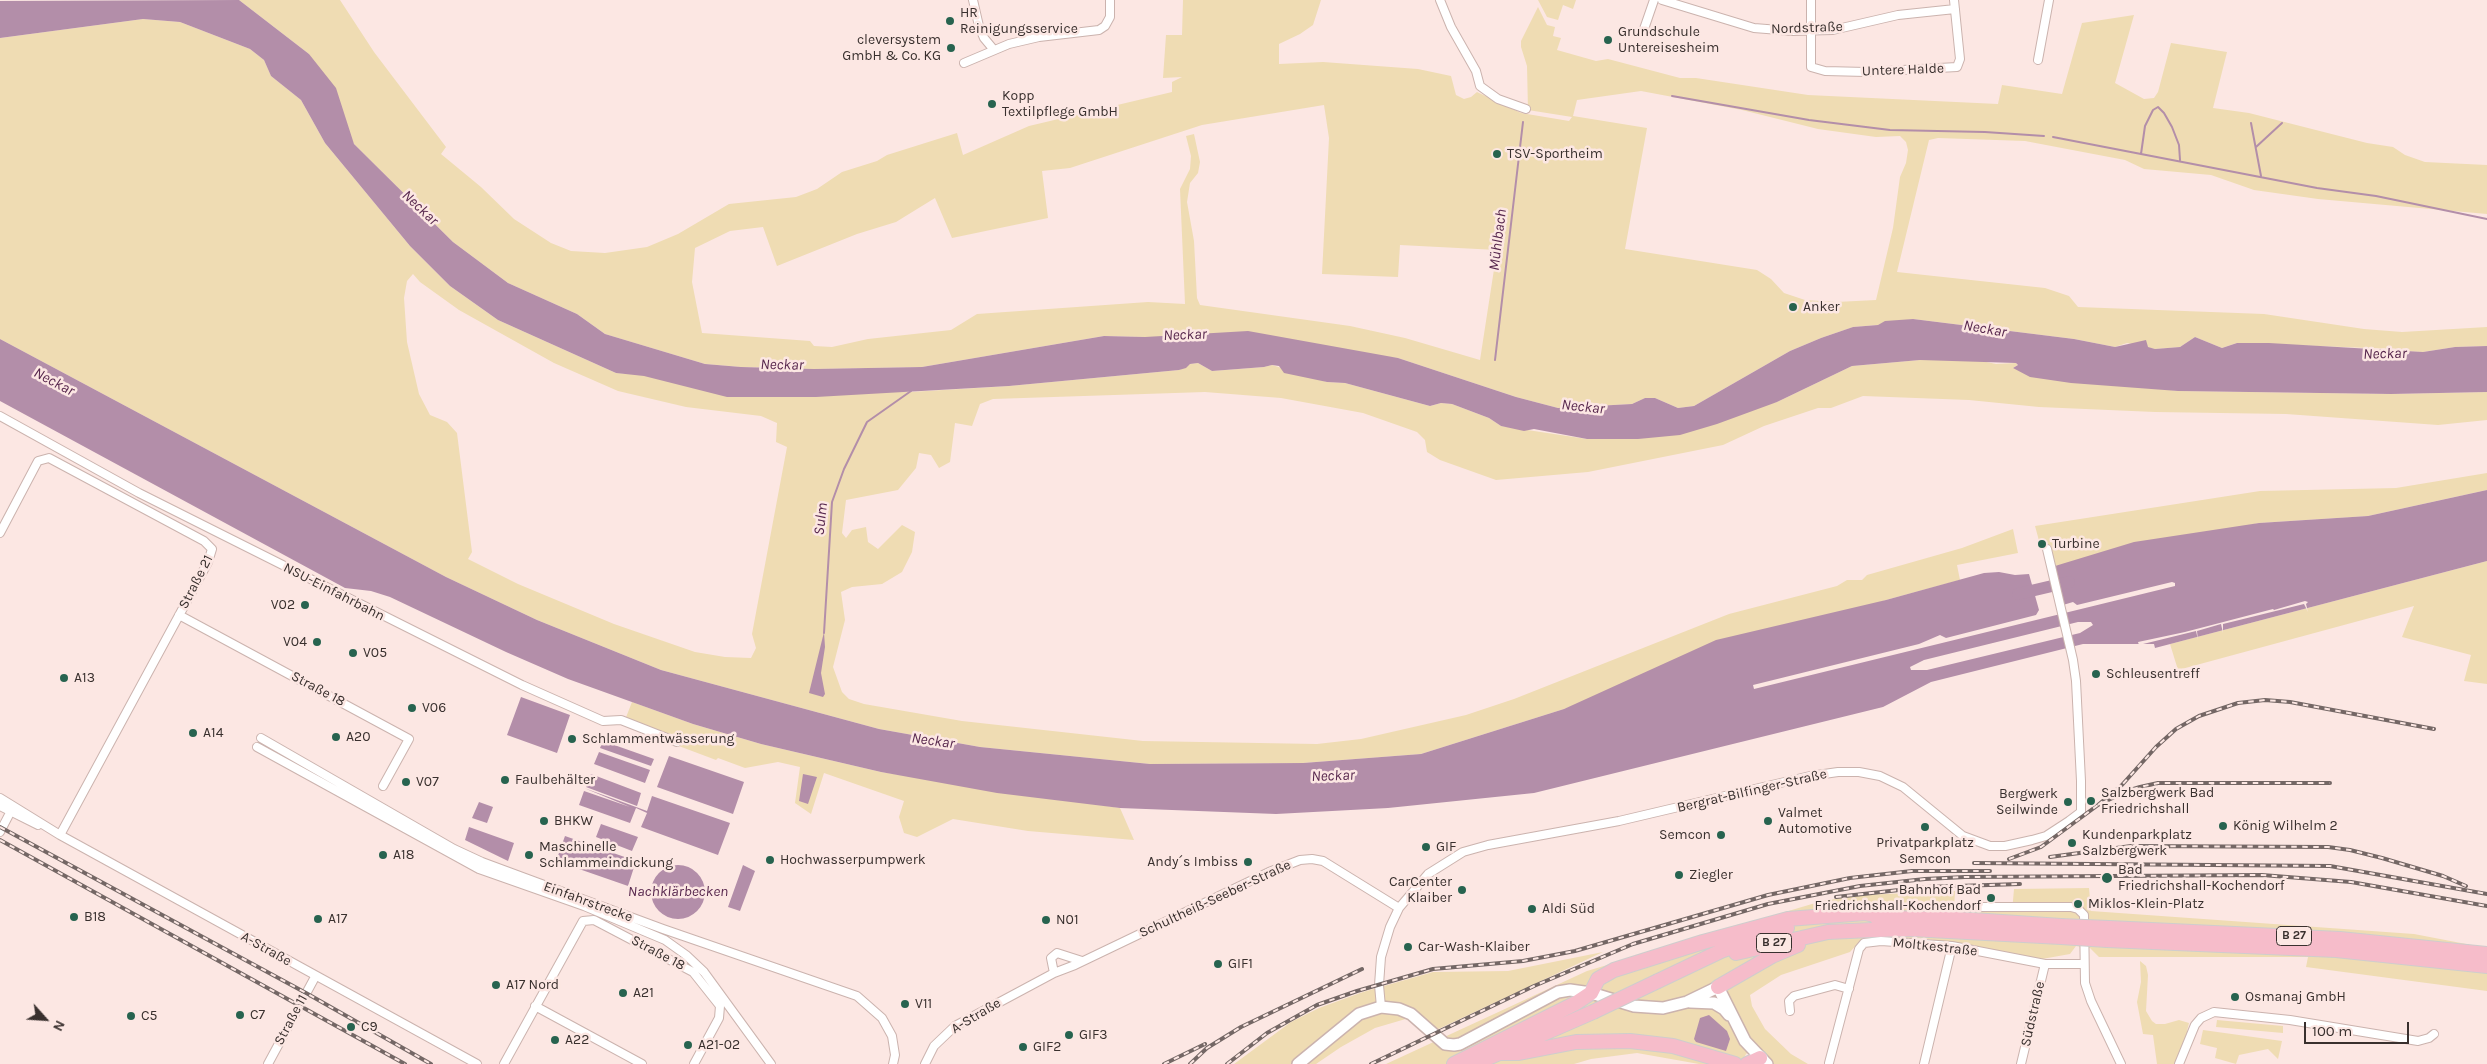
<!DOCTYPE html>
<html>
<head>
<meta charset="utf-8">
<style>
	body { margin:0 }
	#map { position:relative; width:2487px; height:1064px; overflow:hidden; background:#fce7e3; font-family:Karla,sans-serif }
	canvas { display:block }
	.north { position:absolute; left:20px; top:994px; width:50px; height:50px; -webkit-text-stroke:4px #fce7e3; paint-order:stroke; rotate:116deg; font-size:14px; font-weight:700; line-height:20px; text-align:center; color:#39302e }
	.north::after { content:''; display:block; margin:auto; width:18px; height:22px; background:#39302e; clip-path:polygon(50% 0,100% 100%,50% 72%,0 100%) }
	.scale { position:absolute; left:2304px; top:1022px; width:105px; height:22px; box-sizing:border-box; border:2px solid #39302e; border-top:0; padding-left:6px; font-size:15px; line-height:18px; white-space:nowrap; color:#39302e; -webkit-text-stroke:4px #fce7e3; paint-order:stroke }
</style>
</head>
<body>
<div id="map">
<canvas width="2487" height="1064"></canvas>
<div class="north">N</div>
<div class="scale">100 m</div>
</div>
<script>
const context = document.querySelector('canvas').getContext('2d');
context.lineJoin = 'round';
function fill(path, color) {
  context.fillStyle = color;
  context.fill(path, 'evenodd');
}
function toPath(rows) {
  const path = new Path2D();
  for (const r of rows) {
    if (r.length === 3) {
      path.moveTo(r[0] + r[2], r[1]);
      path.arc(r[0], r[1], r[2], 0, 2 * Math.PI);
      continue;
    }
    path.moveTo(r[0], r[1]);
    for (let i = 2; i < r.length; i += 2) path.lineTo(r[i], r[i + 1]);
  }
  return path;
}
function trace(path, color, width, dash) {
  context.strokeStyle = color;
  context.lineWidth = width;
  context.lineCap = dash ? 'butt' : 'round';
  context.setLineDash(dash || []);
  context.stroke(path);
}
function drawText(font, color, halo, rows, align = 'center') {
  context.font = font + ' Karla,sans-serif';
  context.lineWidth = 5;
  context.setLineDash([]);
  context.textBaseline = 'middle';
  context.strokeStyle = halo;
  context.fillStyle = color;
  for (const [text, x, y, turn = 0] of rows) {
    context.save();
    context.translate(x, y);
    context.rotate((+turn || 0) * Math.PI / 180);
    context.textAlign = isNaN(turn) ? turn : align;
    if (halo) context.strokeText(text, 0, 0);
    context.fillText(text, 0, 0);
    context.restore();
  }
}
fill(toPath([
	[239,0,340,0,374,52,446,147,441,154,481,187,514,219,551,243,571,251,605,253,647,247,678,234,729,204,796,197,817,189,842,172,877,161,887,155,957,133,963,155,1029,126,1172,92,1172,82,1182,77,1163,78,1166,35,1182,35,1183,0,1321,0,1313,25,1300,34,1279,44,1279,64,1323,62,1418,69,1451,76,1456,95,1464,99,1471,97,1477,92,1521,113,1569,121,1572,117,1528,110,1527,66,1521,47,1521,41,1538,7,1547,25,1555,27,1553,36,1561,38,1557,50,1596,61,1608,59,1680,78,1696,78,1808,95,1998,104,2002,85,2062,94,2082,23,2134,15,2115,83,2144,99,2154,98,2158,92,2171,43,2227,52,2213,108,2249,113,2367,143,2393,147,2405,155,2425,162,2487,165,2487,214,2318,199,2254,190,2211,175,2144,169,2125,160,2025,141,1938,138,1929,140,1897,272,2045,288,2069,296,2078,307,2264,314,2364,329,2402,332,2487,327,2487,346,2455,347,2423,352,2402,351,2396,349,2237,343,2222,348,2195,337,2180,347,2155,349,2127,343,2115,347,2074,339,1913,319,1878,325,1853,327,1821,338,1790,351,1694,406,1678,408,1655,398,1645,398,1632,404,1558,408,1516,397,1398,358,1145,337,1104,336,922,367,814,369,741,367,705,364,605,334,577,314,508,283,453,242,354,144,309,54],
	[1641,91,1742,110,1818,129,1876,137,1900,136,1906,142,1908,150,1906,163,1900,177,1893,228,1876,300,1836,302,1805,300,1784,293,1771,279,1757,270,1625,249,1647,128,1573,116,1577,100],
	[1324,105,1329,138,1322,274,1398,277,1400,245,1497,250,1480,360,1405,338,1350,326,1200,305,1197,298,1194,241,1187,202,1190,183,1198,173,1200,162,1194,134,1186,136,1191,156,1190,169,1180,189,1185,304,1148,302,977,314,951,330,868,339,832,347,814,346,810,341,702,333,692,282,695,248,730,231,763,227,777,266,857,234,896,222,935,198,952,238,1048,218,1042,171,1070,168,1202,125],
	[1538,0,1576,0,1573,9,1563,5,1558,20,1547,17],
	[143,19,180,22,250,49,264,60,271,76,301,100,325,143,410,246,450,286,498,320,616,373,910,392,1009,386,1179,370,1190,364,1198,363,1212,371,1264,367,1272,365,1327,382,1345,383,1430,406,1441,403,1452,404,1489,418,1501,426,1587,439,1777,402,1852,366,1920,360,1977,360,1996,364,2016,363,2018,365,2013,368,2178,391,2391,394,2487,392,2487,420,2438,425,2286,414,2155,412,2039,407,1969,400,1863,396,1831,408,1818,408,1764,426,1723,445,1588,472,1496,480,1440,460,1427,452,1425,440,1417,432,1363,413,1281,398,1205,392,993,399,980,404,972,426,955,423,950,462,939,468,931,455,919,453,916,468,898,490,846,500,842,533,846,538,852,530,866,527,868,542,878,549,902,525,915,532,912,552,902,572,882,584,852,587,841,592,845,620,833,667,842,692,849,699,864,704,962,721,1143,741,1317,744,1361,739,1466,715,1514,699,1729,614,1837,586,1847,580,1862,580,1867,575,1962,548,2013,529,2018,553,1957,565,1960,580,1886,600,1564,709,1421,754,1303,763,1150,764,980,747,879,729,661,670,537,620,446,577,0,339,0,38],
	[413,274,420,282,459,310,554,363,618,391,686,407,761,416,777,423,776,442,787,447,752,634,756,648,751,658,725,657,695,652,614,624,518,584,468,559,472,552,457,433,447,422,430,415,419,394,407,342,404,298,407,281],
	[2487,473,2487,490,2368,516,2259,523,2055,566,2051,545,2041,548,2035,526,2260,491,2396,488],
	[2487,561,2487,684,2464,681,2471,655,2402,637,2414,606,2178,670,2170,644],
	[632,702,693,724,761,744,881,772,1120,808,1134,840,1028,831,953,819,917,837,904,833,899,817,904,801,824,773,811,814,795,803,800,767,778,762,745,768,718,758,716,760,623,725],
	[2089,888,2091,911,2414,934,2487,948,2487,991,2306,967,2308,957,2099,957,2090,948,2076,946,2070,954,2042,959,1923,938,1862,939,1850,952,1781,975,1750,995,1752,1006,1765,1029,1791,1054,1808,1064,1774,1064,1756,1046,1746,1054,1741,1064,1699,1064,1637,1053,1591,1059,1574,1064,1386,1064,1587,971,1822,901,1862,895,1955,891,1954,909,2012,912,2014,889],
	[1603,952,1432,1032,1409,1018,1375,1028,1341,1047,1316,1064,1234,1064,1291,1022,1319,1008,1363,992,1433,972,1508,971],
	[2140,961,2146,966,2148,975,2146,1011,2152,1021,2156,1024,2165,1024,2179,1020,2189,1023,2187,1031,2191,1032,2177,1064,2157,1064,2153,1035,2143,1034,2137,1002,2141,982],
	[2217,1020,2283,1026,2283,1033,2216,1027],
	[2203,1030,2282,1041,2278,1059,2268,1049,2239,1055,2236,1064,2215,1058,2217,1048,2200,1044]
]), '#efdcb3');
fill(toPath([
	[239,0,309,54,336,88,354,144,453,242,508,283,577,314,605,334,705,364,741,367,814,369,922,367,1104,336,1145,337,1248,331,1398,358,1516,397,1558,408,1632,404,1645,398,1655,398,1678,408,1694,406,1790,351,1821,338,1853,327,1878,325,1885,321,1913,319,2074,339,2115,347,2146,340,2148,347,2155,349,2180,347,2195,337,2222,348,2237,343,2269,343,2423,352,2455,347,2487,346,2487,392,2391,394,2178,391,2071,383,2030,377,2013,368,2018,365,2016,363,1920,360,1852,366,1777,402,1717,424,1680,435,1638,439,1587,439,1534,429,1524,431,1501,426,1489,418,1452,404,1441,403,1430,406,1345,383,1327,382,1284,373,1279,366,1272,365,1264,367,1212,371,1198,363,1190,364,1186,368,1179,370,1009,386,816,397,727,397,644,376,616,373,498,320,450,286,410,246,325,143,301,100,271,76,264,60,250,49,180,22,143,19,0,38,0,1],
	[0,339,446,577,537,620,661,670,879,729,980,747,1150,764,1303,763,1421,754,1564,709,1716,640,1886,600,1984,573,1999,572,2015,575,2029,574,2039,610,2036,615,1946,638,1940,635,1919,644,1753,685,1754,689,2175,586,2175,583,2172,582,2077,605,2073,602,2063,605,2055,566,2134,542,2259,523,2368,516,2487,490,2487,561,2155,648,2154,644,2083,644,1931,682,1883,707,1534,793,1388,808,1276,814,1120,808,997,793,881,772,761,744,693,724,568,679,506,652,390,597,371,591,345,588,0,401],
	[2078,622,2091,622,2093,625,2080,633,1927,670,1911,670,1910,667,1924,660],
	[824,632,825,647,821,673,825,694,823,697,809,693],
	[521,697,570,715,557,753,507,735],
	[603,741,654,759,651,766,600,748],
	[599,752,650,770,645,783,594,764],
	[669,756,744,782,733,814,657,787],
	[591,774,641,793,637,806,586,787],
	[803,774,817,777,808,804,799,801],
	[584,788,647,811,652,796,730,823,718,855,641,827,647,813,636,808,630,823,579,805,584,791,630,807],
	[479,802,493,807,487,823,472,818],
	[601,824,638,837,632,851,596,837],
	[469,827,514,843,508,861,465,840],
	[565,836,636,861,628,886,556,861],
	[743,865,755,871,740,911,728,907],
	[678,892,27],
	[1709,1015,1727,1031,1730,1039,1726,1051,1696,1042,1694,1039,1700,1018]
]), '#b38ea9');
fill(toPath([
	[2305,601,2308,602,2306,604,2308,612,2304,604,2223,624,2223,633,2221,624,2197,631,2198,640,2196,631,2139,645,2138,642,2185,632,2273,609,2274,610]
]), '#fce7e3');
trace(toPath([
	[1672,96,1809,120,1890,130,1985,132,2044,136],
	[2251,123,2261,176],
	[2053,137,2317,188,2376,196,2487,219],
	[2256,147,2282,123],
	[2141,154,2145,126,2153,110,2158,107,2164,113,2172,127,2179,145,2180,160],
	[1495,360,1523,122],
	[824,633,832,502,844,469,867,422,911,391]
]), '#b38ea9', 2);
trace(toPath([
	[2018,594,2069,582]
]), '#b38ea9', 12);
const minor = toPath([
	[973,0,979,26,984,38,994,50],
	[1440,0,1451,27,1476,71,1480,86,1498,99,1526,109],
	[1662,0,1754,28,1792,31,1833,30,1898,15,1955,9],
	[1811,0,1811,67,1825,71,1866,72,1957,67,1960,59,1954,0],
	[1644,29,1654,0],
	[2038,60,2049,0],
	[964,63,1009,44,1039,37,1099,30,1105,26,1110,17,1110,0],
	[0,416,139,493,522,685,603,721,621,720,677,742],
	[0,533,38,461,49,458,204,541,212,549,208,562,60,835],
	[179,615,409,739,383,786],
	[261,738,454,849,482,862,663,929,857,996,882,1018,892,1036,895,1055,893,1064],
	[257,747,479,869,584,906,665,940,686,955,704,972,771,1064],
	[0,798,60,835,477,1064],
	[0,806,38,825],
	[0,832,12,809],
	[1967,907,2071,907,2078,909,2084,915,2085,983,2091,1001,2121,1064],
	[1082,961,1057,953,1051,958,1054,973,1075,965,1269,872,1300,860,1312,859,1323,861,1399,908],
	[535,1006,642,1064],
	[1381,1007,1379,985,1381,957,1390,927,1399,908,1428,874,1463,852,1488,845,1619,821,1810,776,1838,772,1859,772,1880,776,1903,787,1963,836,1990,846,2005,846,2032,840,2046,836,2069,821,2081,812,2081,781,2076,681,2073,660,2047,549],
	[1790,1011,1789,1001,1794,996,1835,985,1849,989],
	[1829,1063,1859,949,1864,943,1881,941,1952,946,2045,964,2083,964],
	[268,1064,315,977],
	[504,1064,583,921,594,920,693,972,720,1006,719,1018,694,1064],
	[925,1064,934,1046,955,1026,1054,973],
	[1924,1064,1952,946],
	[2021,1064,2045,964],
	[2179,1064,2195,1025,2201,1018,2214,1012,2290,1020,2418,1041,2429,1038,2434,1034]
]);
const secondary = toPath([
	[1690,1002,1714,1003,1724,1009,1729,1015],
	[1298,1064,1359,1014,1381,1007,1399,1009,1411,1014,1445,1044,1454,1045,1460,1044,1558,992,1570,990,1591,993,1634,1006,1663,1008,1687,1002,1718,987,1745,1041,1767,1064]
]);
const trunk = toPath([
	[1877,918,1958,919,2061,926],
	[2109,928,2340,939,2487,954],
	[2107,940,2336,950,2487,966],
	[1736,953,1828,932,1871,930,1911,929,2061,937],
	[1658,981,1721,951,1787,928],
	[1718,987,1772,956,1798,945],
	[1501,1053,1519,1053,1576,1042,1630,1041,1673,1046,1735,1064],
	[1454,1064,1576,1003,1591,993,1598,979,1614,970,1703,942,1788,919,1865,913,1887,918],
	[1474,1064,1593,1012],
	[1747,1064,1760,1058]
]);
trace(minor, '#cbb3ae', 10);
trace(secondary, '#cbb3ae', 14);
trace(trunk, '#cfcdcd', 16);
trace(minor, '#fff', 8);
trace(secondary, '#fff', 11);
trace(trunk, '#f6bcca', 14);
const rail = toPath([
	[2098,805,2121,786,2156,747,2176,729,2199,716,2238,703,2265,700,2290,702,2434,729],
	[0,827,306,993,431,1064],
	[0,840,405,1064],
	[2050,857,2131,846,2328,847,2350,850,2382,858,2443,876,2466,886],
	[2009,859,2041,847,2098,805,2127,791,2140,787,2158,783,2330,783],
	[1974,863,2330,866,2487,894],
	[1836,897,1926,887,2020,884],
	[1164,1064,1205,1044],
	[1190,1064,1207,1048,1241,1027,1362,969],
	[1227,1064,1267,1033,1317,1005,1357,991,1433,969,1523,961,1575,951,1768,895,1850,878,1912,871,1990,871],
	[1371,1064,1534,986,1633,944,1768,904,1860,886,1925,879,1965,877,2262,875,2351,882,2487,906]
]);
trace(rail, '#746765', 4);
trace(rail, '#fce7e3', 2, [5.5]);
const trunkBridge = toPath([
	[2061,926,2109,928],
	[2061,937,2107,940],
	[1593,1012,1658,981]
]);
trace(trunkBridge, '#cfcdcd', 16, []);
trace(trunkBridge, '#f6bcca', 14);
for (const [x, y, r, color] of [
	[950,21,5,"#27634f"],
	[1608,40,5,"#27634f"],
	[951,48,5,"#27634f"],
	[992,104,5,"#27634f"],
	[1497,154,5,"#27634f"],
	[1793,307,5,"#27634f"],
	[2042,544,5,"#27634f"],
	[305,605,5,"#27634f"],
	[317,642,5,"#27634f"],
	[353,653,5,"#27634f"],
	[2096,674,5,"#27634f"],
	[64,678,5,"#27634f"],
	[412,708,5,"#27634f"],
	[193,733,5,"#27634f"],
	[336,737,5,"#27634f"],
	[572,739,5,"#27634f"],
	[505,780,5,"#27634f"],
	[406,782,5,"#27634f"],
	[2091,801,5,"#27634f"],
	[2068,802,5,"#27634f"],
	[544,821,5,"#27634f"],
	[1768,821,5,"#27634f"],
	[2223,826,5,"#27634f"],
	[1925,827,5,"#27634f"],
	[1721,835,5,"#27634f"],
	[2072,843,5,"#27634f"],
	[1426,847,5,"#27634f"],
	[383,855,5,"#27634f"],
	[529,855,5,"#27634f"],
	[770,860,5,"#27634f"],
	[1248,862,5,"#27634f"],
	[1679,875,5,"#27634f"],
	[2107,878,6,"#27634f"],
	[1462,890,5,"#27634f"],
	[1991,898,5,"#27634f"],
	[2078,904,5,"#27634f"],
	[1532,909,5,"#27634f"],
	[74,917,5,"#27634f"],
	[318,919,5,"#27634f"],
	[1046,920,5,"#27634f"],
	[1408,947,5,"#27634f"],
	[1218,964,5,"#27634f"],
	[496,985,5,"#27634f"],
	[623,993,5,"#27634f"],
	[2235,997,5,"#27634f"],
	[905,1004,5,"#27634f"],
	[240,1015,5,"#27634f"],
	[131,1016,5,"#27634f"],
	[351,1027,5,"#27634f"],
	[1069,1035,5,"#27634f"],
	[555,1040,5,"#27634f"],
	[688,1045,5,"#27634f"],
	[1023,1047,5,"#27634f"]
]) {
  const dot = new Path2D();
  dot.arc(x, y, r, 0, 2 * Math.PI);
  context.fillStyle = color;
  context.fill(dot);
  trace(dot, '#fce7e3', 2);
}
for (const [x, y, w] of [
	[2294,936,35],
	[1774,943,35]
]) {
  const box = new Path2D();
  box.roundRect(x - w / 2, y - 9.5, w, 19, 4);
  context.fillStyle = '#fce7e3';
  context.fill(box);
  trace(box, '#39302e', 1);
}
drawText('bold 12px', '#39302e', null, [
	["B 27",2294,936],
	["B 27",1774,943]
]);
drawText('14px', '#39302e', '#fce7e3', [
	["HR",960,13],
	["Reinigungsservice",960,29],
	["Grundschule",1618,32],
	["Untereisesheim",1618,48],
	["cleversystem",941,40,"right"],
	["GmbH & Co. KG",941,56,"right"],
	["Kopp",1002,96],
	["Textilpflege GmbH",1002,112],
	["TSV-Sportheim",1507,154],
	["Anker",1803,307],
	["Turbine",2052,544],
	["V02",295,605,"right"],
	["V04",307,642,"right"],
	["V05",363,653],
	["Schleusentreff",2106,674],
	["A13",74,678],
	["V06",422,708],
	["A14",203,733],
	["A20",346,737],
	["Schlammentwässerung",582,739],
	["Faulbehälter",515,780],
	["V07",416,782],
	["Salzbergwerk Bad",2101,793],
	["Friedrichshall",2101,809],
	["Bergwerk",2058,794,"right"],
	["Seilwinde",2058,810,"right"],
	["Valmet",1778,813],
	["Automotive",1778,829],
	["BHKW",554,821],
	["König Wilhelm 2",2233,826],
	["Semcon",1711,835,"right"],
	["Kundenparkplatz",2082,835],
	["Salzbergwerk",2082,851],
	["Privatparkplatz",1925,843,"center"],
	["Semcon",1925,859,"center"],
	["Maschinelle",539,847],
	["Schlammeindickung",539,863],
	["GIF",1436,847],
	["A18",393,855],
	["Hochwasserpumpwerk",780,860],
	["Andy´s Imbiss",1238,862,"right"],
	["Bad",2118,870],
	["Friedrichshall-Kochendorf",2118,886],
	["Ziegler",1689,875],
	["CarCenter",1452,882,"right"],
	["Klaiber",1452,898,"right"],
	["Bahnhof Bad",1981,890,"right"],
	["Friedrichshall-Kochendorf",1981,906,"right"],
	["Miklos-Klein-Platz",2088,904],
	["Aldi Süd",1542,909],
	["B18",84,917],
	["A17",328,919],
	["N01",1056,920],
	["Car-Wash-Klaiber",1418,947],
	["GIF1",1228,964],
	["A17 Nord",506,985],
	["A21",633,993],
	["Osmanaj GmbH",2245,997],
	["V11",915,1004],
	["C7",250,1015],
	["C5",141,1016],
	["C9",361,1027],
	["GIF3",1079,1035],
	["A22",565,1040],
	["A21-02",698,1045],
	["GIF2",1033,1047]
], 'left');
drawText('14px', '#39302e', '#fce7e3', [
	["Nordstraße",1807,28,-2],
	["Untere Halde",1903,70,-2],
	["Straße 21",196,582,-63],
	["NSU-Einfahrbahn",334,592,27],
	["Straße 18",318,689,28],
	["Bergrat-Bilfinger-Straße",1752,791,-13],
	["Schultheiß-Seeber-Straße",1215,899,-25],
	["Einfahrstrecke",588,902,20],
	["Moltkestraße",1935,947,6],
	["A-Straße",266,949,29],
	["Straße 18",658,953,28],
	["Südstraße",2033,1014,-77],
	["A-Straße",976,1016,-31],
	["Straße 11",291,1020,-62]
]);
drawText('italic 15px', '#58284e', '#fce7e3', [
	["Neckar",420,208,43],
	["Mühlbach",1498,240,-83],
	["Neckar",1985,329,10],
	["Neckar",1185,335,-2],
	["Neckar",2385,354,-1],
	["Neckar",782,365,1],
	["Neckar",54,382,28],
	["Neckar",1583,407,6],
	["Sulm",821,519,-84],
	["Neckar",933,741,8],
	["Neckar",1333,776,-2],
	["Nachklärbecken",678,892]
]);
</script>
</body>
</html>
